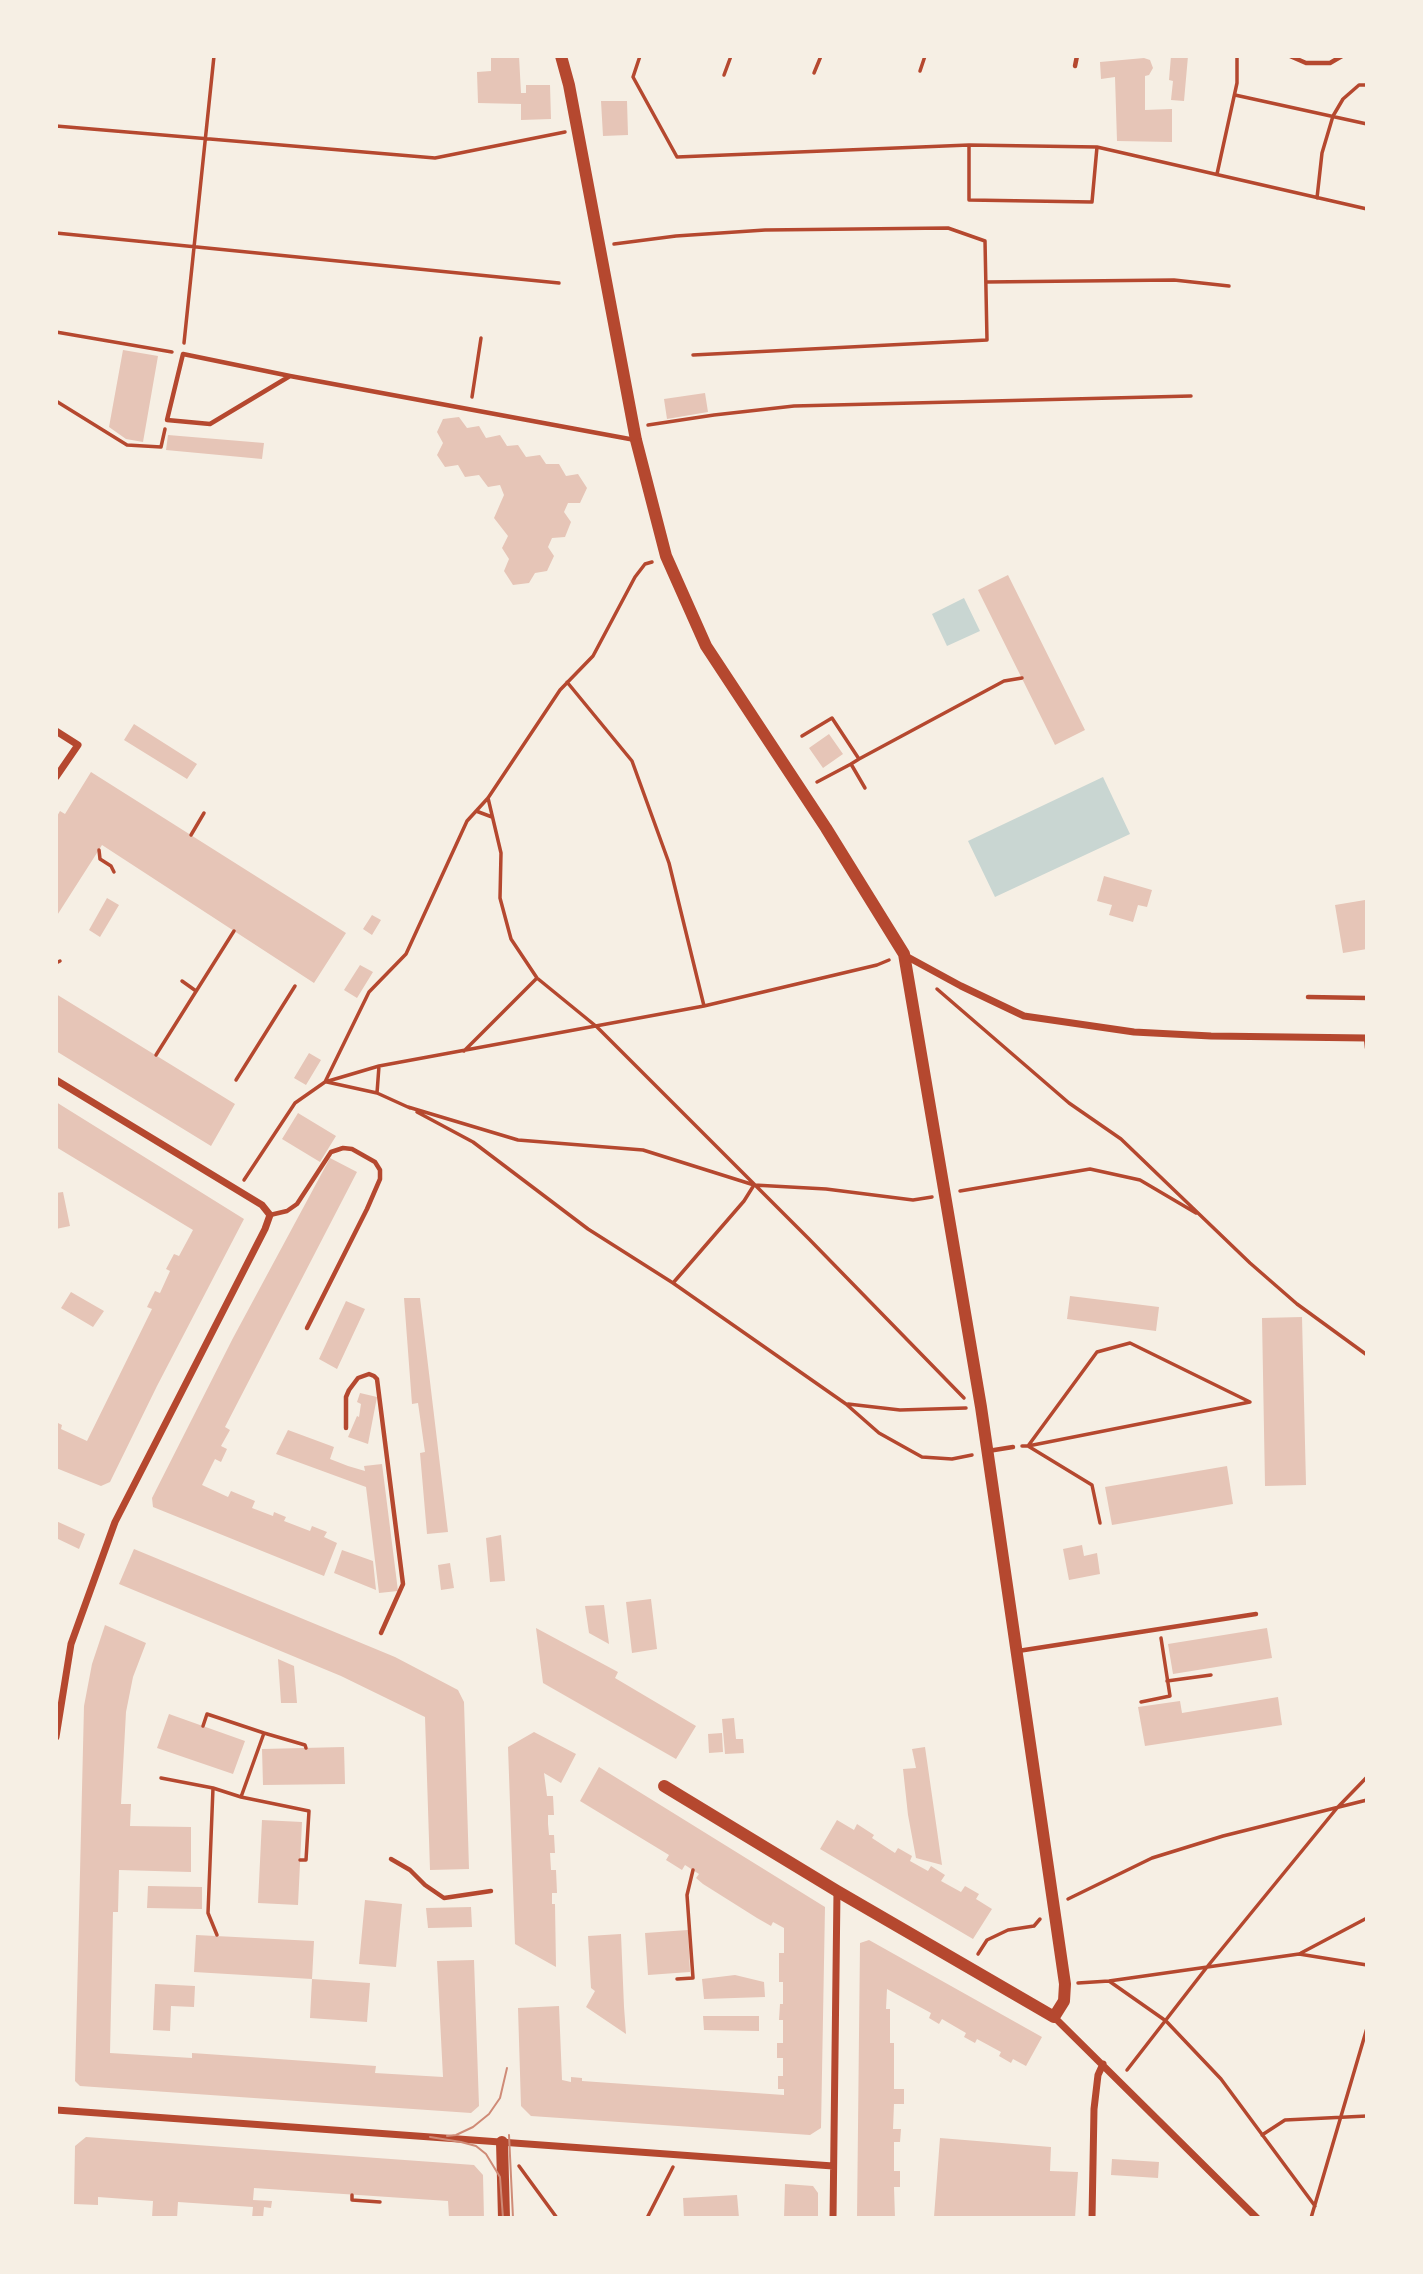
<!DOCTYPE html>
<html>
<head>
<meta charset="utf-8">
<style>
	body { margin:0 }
	#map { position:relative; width:1423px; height:2274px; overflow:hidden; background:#f6efe4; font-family:"Exo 2",sans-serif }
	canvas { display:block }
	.frame { position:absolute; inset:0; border:58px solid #f6efe4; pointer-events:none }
</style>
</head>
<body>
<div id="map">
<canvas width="1423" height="2274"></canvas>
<div class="frame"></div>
</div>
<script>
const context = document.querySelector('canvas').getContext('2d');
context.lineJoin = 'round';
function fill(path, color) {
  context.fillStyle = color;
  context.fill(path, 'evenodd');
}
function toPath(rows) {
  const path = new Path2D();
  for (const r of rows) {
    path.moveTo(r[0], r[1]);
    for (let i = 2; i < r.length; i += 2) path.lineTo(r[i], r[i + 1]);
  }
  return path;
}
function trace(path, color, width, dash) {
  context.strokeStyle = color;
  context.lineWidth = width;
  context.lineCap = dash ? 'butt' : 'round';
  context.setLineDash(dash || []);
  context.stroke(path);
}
fill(toPath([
	[964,598,980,631,947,646,932,614],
	[1103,777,1130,834,995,897,968,841]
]), '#c9d6d2');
fill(toPath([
	[491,56,519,56,521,93,526,93,526,85,550,85,551,119,521,120,521,104,478,103,477,72,491,71],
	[1171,56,1188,56,1184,101,1171,100,1173,81,1169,80],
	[1144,58,1150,60,1153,68,1149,75,1145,76,1145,110,1172,109,1172,142,1117,141,1115,77,1101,79,1100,62],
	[601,101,627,101,628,135,603,136],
	[123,350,158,356,143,442,126,439,109,427],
	[705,393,708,412,667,419,664,399],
	[459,417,467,428,479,426,486,438,500,435,507,446,518,445,526,457,540,455,546,464,559,464,566,476,578,474,587,488,580,503,568,503,564,512,571,522,565,537,552,538,548,547,554,556,547,571,535,573,529,583,513,585,504,571,509,559,502,548,508,536,494,518,504,495,500,485,488,487,479,475,465,477,458,465,445,467,437,455,443,443,437,432,443,419],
	[168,435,264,443,262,459,166,450],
	[1008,575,1085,730,1055,745,978,590],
	[134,724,197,764,187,779,124,740],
	[829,734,843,754,823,768,809,748],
	[91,772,346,933,314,983,102,845,56,917,56,818,60,811,65,814],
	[1104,876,1152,890,1147,907,1138,905,1133,922,1109,915,1112,905,1097,901],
	[107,898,119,905,100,937,89,930],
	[1365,900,1367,949,1343,953,1335,905],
	[372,915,381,920,372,935,363,929],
	[360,965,373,972,357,998,344,990],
	[56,994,235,1104,211,1146,56,1051],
	[309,1053,321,1060,306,1085,294,1078],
	[56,1102,244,1219,157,1386,110,1482,101,1486,56,1468,56,1422,62,1425,61,1429,87,1441,152,1309,147,1307,155,1291,160,1293,170,1271,166,1269,174,1254,179,1256,193,1230,56,1147],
	[298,1113,336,1136,320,1162,282,1139],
	[330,1158,357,1172,225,1427,230,1430,221,1446,227,1449,221,1462,215,1459,202,1485,228,1497,231,1491,255,1501,252,1508,273,1516,274,1512,286,1517,284,1521,310,1531,312,1526,327,1532,324,1537,337,1543,324,1576,153,1507,152,1498,233,1338],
	[63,1192,70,1226,56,1229,56,1193],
	[71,1292,104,1311,93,1327,61,1308],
	[1070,1296,1159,1307,1156,1331,1067,1319],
	[404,1298,420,1298,448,1532,427,1534,420,1453,425,1452,418,1403,412,1404],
	[346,1301,365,1309,337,1369,319,1359],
	[1302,1317,1306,1485,1265,1486,1262,1318],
	[360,1393,377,1397,368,1444,348,1437,357,1416,359,1417,361,1404,357,1402],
	[288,1430,334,1447,330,1459,348,1466,365,1471,364,1466,382,1464,398,1591,379,1593,366,1487,276,1454],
	[1227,1466,1233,1504,1112,1525,1105,1487],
	[56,1521,85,1534,79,1549,56,1538],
	[501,1535,505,1581,490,1582,486,1538],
	[1082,1545,1084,1556,1097,1553,1100,1574,1069,1580,1063,1549],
	[134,1549,395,1657,458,1690,464,1702,469,1869,430,1870,425,1717,341,1676,119,1584],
	[342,1550,373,1561,376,1590,334,1573],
	[450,1563,454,1588,441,1590,438,1565],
	[651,1599,657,1649,632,1653,626,1602],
	[604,1605,609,1644,589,1633,585,1606],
	[105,1625,146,1643,133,1677,126,1712,121,1804,131,1804,130,1826,191,1827,191,1872,119,1870,118,1912,113,1912,110,2053,192,2058,192,2053,250,2057,376,2066,375,2073,443,2077,437,1961,474,1960,479,2106,471,2113,80,2086,75,2081,84,1706,92,1664],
	[536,1628,618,1672,615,1678,696,1726,676,1759,543,1683],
	[1267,1628,1272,1658,1173,1674,1168,1644],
	[278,1659,294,1666,297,1703,281,1703],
	[1278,1697,1282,1725,1145,1746,1138,1707,1180,1701,1182,1713],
	[169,1714,245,1741,233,1774,157,1748],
	[734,1718,736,1739,743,1739,744,1753,725,1754,722,1719],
	[534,1732,576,1754,561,1783,544,1773,547,1796,553,1796,554,1815,548,1815,548,1824,549,1835,554,1835,555,1853,550,1853,551,1870,556,1870,557,1893,552,1893,552,1904,555,1904,556,1967,515,1944,508,1747],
	[722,1733,723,1752,709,1753,708,1734],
	[344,1747,345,1784,263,1785,262,1749],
	[925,1747,942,1865,916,1858,908,1815,903,1769,916,1768,912,1749],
	[599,1767,825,1907,821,2128,810,2135,531,2116,521,2106,518,2008,559,2006,562,2080,571,2082,571,2077,582,2078,582,2081,784,2095,784,2089,778,2089,778,2076,783,2076,783,2058,777,2058,777,2043,783,2043,783,2020,779,2020,780,2004,783,2004,783,1982,779,1982,779,1953,784,1953,784,1928,773,1922,771,1926,757,1918,703,1884,696,1878,699,1874,685,1865,682,1870,666,1860,669,1855,580,1801],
	[262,1820,302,1822,298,1905,258,1903],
	[837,1820,854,1830,857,1824,874,1835,872,1838,895,1853,898,1848,912,1856,910,1861,928,1871,931,1866,945,1875,941,1881,961,1892,965,1886,979,1894,976,1899,992,1909,973,1939,820,1849],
	[148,1886,202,1887,202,1909,147,1908],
	[365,1900,402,1904,396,1967,359,1964],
	[471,1907,472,1927,428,1928,426,1908],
	[688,1930,690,1972,648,1975,645,1933],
	[621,1934,624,2007,626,2034,586,2007,595,1991,591,1988,588,1936],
	[196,1935,314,1941,312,1979,194,1972],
	[869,1940,1042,2037,1026,2066,1013,2059,1011,2063,999,2056,1001,2052,977,2039,975,2043,964,2037,966,2033,942,2019,939,2024,929,2018,931,2013,887,1989,886,2009,890,2009,890,2043,894,2043,894,2089,904,2089,904,2104,894,2104,893,2129,901,2129,900,2142,894,2142,894,2171,900,2171,900,2187,894,2187,895,2218,857,2218,860,1943],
	[735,1975,764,1982,765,1997,704,1999,702,1979],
	[312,1979,370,1983,367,2022,310,2018],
	[155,1984,195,1986,194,2007,171,2006,170,2031,153,2030],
	[703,2016,759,2016,759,2031,704,2030],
	[86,2137,474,2165,483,2175,484,2218,449,2218,448,2201,254,2188,253,2200,272,2201,271,2208,264,2207,263,2218,252,2218,253,2207,178,2202,177,2218,152,2218,153,2201,98,2197,98,2205,74,2204,75,2146],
	[940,2138,1051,2147,1050,2171,1078,2172,1075,2218,934,2217],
	[1112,2159,1159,2162,1158,2178,1111,2175],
	[785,2184,813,2186,818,2193,818,2218,784,2218],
	[737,2195,739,2218,684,2218,683,2198]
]), '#e6c5b7');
trace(toPath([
	[640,56,633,77,677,157,969,145,1097,147,1367,209],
	[920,71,925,56],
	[814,73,821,56],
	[724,75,731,56],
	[1235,95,1367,124],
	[56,126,435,158,565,132],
	[969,145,969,200,1092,202,1097,147],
	[1217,174,1237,83,1237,56],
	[1317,198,1322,153,1333,116,1343,99,1359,85,1367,85],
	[56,233,559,283],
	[614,244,676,236,765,230,948,228,985,241,987,340,693,355],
	[986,282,1174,280,1229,286],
	[56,332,172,352],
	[184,343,214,56],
	[472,397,481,338],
	[56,401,127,445,161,447,165,429],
	[648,425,714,415,794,406,1191,396],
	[567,682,632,761,669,863,704,1006],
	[802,736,832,718,859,759,1004,681,1022,678],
	[859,759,851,764,865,788],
	[817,782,851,764],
	[488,798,501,853,500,898,511,939,537,978,597,1027,809,1239,964,1398],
	[476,811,492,817],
	[191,835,204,813],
	[99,850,100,859,111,866,114,872],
	[56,963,60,961],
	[182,981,196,991],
	[937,989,1069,1103,1121,1139,1250,1263,1297,1304,1367,1355],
	[464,1051,537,978],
	[156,1055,234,931],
	[236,1080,295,986],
	[325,1082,369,992,406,954,467,821,488,798,560,690,593,656,635,577,645,564,652,562],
	[327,1082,377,1093,410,1108],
	[377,1093,379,1066],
	[408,1107,518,1140,643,1150,754,1185,826,1189,913,1200,932,1197],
	[417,1112,473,1142,588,1229,673,1283,846,1404,879,1433,922,1457,952,1459,972,1455],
	[244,1180,295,1103,325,1082,379,1066,704,1006,877,965,889,960],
	[960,1191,1090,1169,1140,1180,1196,1213],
	[673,1283,744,1201,754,1185],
	[848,1404,900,1410,966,1408],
	[1022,1446,1028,1446,1250,1402,1130,1343,1097,1352,1028,1446,1092,1485,1100,1523],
	[1167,1681,1211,1675],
	[1141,1702,1170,1696,1161,1638],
	[203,1726,207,1714,264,1733],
	[161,1778,213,1788,208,1913,217,1935],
	[213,1788,241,1797,309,1811,306,1860,300,1860],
	[241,1797,264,1733,305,1745,306,1748],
	[1068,1899,1152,1858,1223,1836,1367,1800],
	[1301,1953,1367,1918],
	[978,1954,987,1940,1008,1930,1034,1926,1040,1919],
	[677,1979,693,1978,687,1895,693,1870],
	[1109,1981,1166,2021,1221,2079,1315,2206],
	[1078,1983,1109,1981,1299,1954,1367,1965],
	[1127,2070,1207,1967,1337,1808,1367,1777],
	[1262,2135,1285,2120,1367,2116],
	[519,2166,557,2218],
	[352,2195,352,2200,380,2202],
	[647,2218,673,2167],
	[1311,2218,1367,2028]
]), '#b5482f', 3.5);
trace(toPath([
	[1290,56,1306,63,1330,63,1342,56],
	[1075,66,1077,56],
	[290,376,210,424,167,420,183,354,290,376,635,440],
	[1308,997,1367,998],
	[1366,1038,1367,1048],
	[270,1215,287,1211,297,1204,331,1152,343,1148,352,1149,375,1162,380,1170,380,1179,367,1209,307,1328],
	[346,1428,346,1397,349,1390,358,1378,369,1374,374,1376,377,1379,403,1584,381,1633],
	[988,1451,1013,1447],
	[1018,1651,1256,1614],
	[391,1859,410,1870,425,1885,444,1898,491,1891]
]), '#b5482f', 4.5);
trace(toPath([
	[56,731,78,745,56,777],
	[904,955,961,986,1024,1016,1134,1032,1211,1036,1367,1038],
	[56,1080,262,1205,270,1215,265,1229,115,1522,71,1644,56,1737],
	[1054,2017,1257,2218],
	[56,2110,833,2166],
	[833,2218,837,1891],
	[1092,2218,1094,2109,1098,2075,1103,2064]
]), '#b5482f', 7);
trace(toPath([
	[561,56,569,85,636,440,666,556,706,646,826,828,904,954,981,1407,1065,1984,1064,2001,1054,2017,837,1891,664,1786],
	[502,2142,504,2218]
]), '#b5482f', 12);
trace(toPath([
	[509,2135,513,2218],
	[447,2136,456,2135,473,2127,489,2114,500,2098,507,2068],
	[430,2137,461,2142,476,2146,486,2154,500,2177,503,2218]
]), '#cf8b77', 2);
</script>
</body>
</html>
